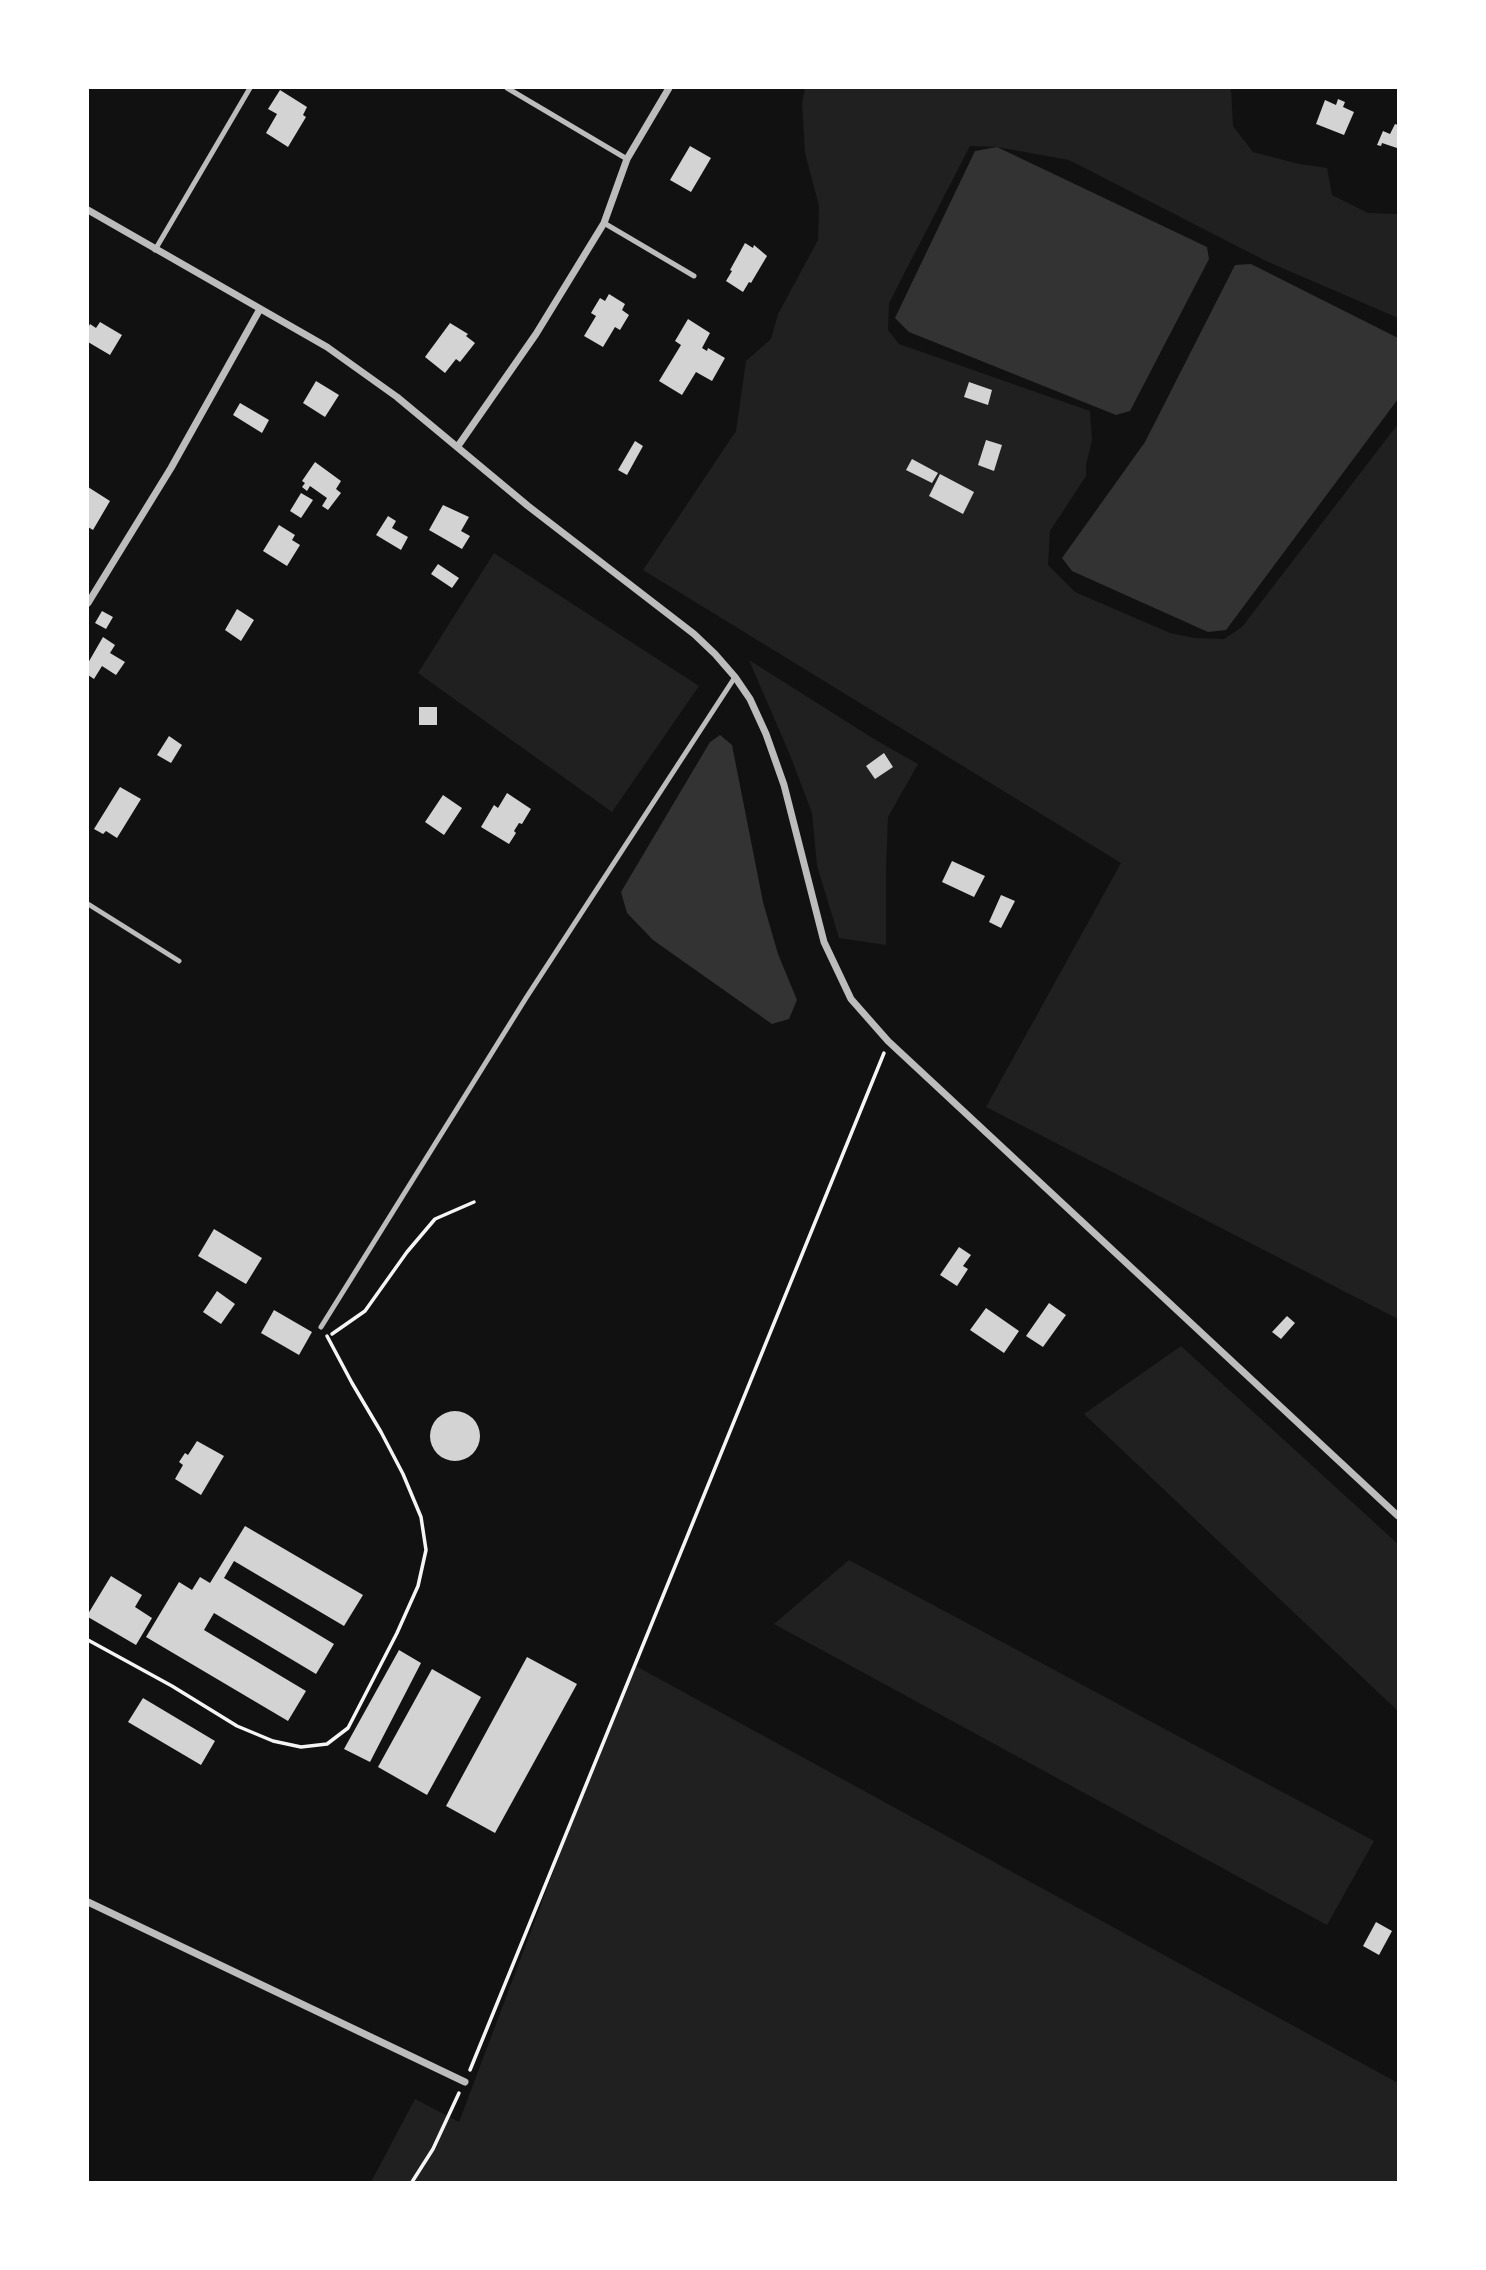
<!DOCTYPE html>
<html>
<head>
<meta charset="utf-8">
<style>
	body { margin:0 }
	#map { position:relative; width:1486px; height:2270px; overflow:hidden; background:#111; font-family:Quicksand,sans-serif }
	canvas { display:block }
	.frame { position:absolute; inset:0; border:89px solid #fff; pointer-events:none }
</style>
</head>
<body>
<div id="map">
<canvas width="1486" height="2270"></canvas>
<div class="frame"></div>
</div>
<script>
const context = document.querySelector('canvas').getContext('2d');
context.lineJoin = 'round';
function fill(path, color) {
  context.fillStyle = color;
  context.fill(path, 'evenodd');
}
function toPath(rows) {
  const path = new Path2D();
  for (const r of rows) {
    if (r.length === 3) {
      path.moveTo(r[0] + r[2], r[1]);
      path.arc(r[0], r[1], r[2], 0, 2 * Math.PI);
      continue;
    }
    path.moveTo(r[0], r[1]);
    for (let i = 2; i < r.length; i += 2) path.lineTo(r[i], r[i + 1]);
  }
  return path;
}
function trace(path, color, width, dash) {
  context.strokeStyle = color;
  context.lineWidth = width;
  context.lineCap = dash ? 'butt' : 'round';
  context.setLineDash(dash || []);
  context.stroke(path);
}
fill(toPath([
	[805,88,1231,88,1233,126,1253,152,1299,164,1327,168,1332,195,1368,213,1398,214,1398,318,1266,261,1069,160,997,147,970,146,889,303,888,330,899,344,1090,411,1092,440,1086,465,1086,476,1050,531,1048,565,1075,592,1170,633,1194,638,1224,639,1242,627,1398,424,1398,1319,986,1107,1121,863,643,570,736,431,746,361,771,339,778,314,818,240,819,206,805,153,802,103],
	[494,553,699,686,612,812,418,673],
	[749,660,874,739,918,764,888,817,886,869,886,945,839,938,817,866,812,813,790,755],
	[1181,1346,1398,1544,1398,1711,1084,1414],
	[849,1560,1374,1841,1327,1925,774,1624],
	[634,1665,1398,2083,1398,2182,371,2182,415,2099,459,2122,611,1719]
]), '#202020');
fill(toPath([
	[997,147,1207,247,1209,259,1130,411,1116,415,909,332,895,318,975,151],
	[1251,264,1398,338,1398,399,1226,630,1208,632,1072,571,1062,558,1145,442,1235,265],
	[720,735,732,745,763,902,778,954,797,1000,789,1019,772,1024,653,940,627,913,621,892,710,742]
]), '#333');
fill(toPath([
	[280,90,307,107,303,115,306,117,288,147,266,133,277,114,268,109],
	[1338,99,1345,102,1343,107,1354,112,1344,135,1316,124,1325,100,1336,105],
	[1395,124,1398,125,1397,148,1382,143,1381,146,1377,145,1383,131,1390,134],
	[690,146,711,158,691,192,670,180],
	[745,243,753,248,754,245,767,256,751,283,749,282,743,292,726,281,732,271,730,270],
	[609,294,625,304,622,310,629,315,620,330,615,327,603,347,584,336,596,316,591,313,600,298,605,301],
	[688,319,710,333,702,348,707,351,708,348,725,358,712,381,696,372,682,395,659,381,681,345,675,341],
	[100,322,122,335,110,355,88,342,88,328,90,324,96,328],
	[450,323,468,334,466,336,475,343,460,362,456,359,445,373,425,357],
	[316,381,339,395,325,417,303,403],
	[969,382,992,390,988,405,964,397],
	[240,403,269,420,262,433,233,415],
	[986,440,1002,445,994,471,978,465],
	[635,441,643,446,627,475,618,470],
	[912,459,938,473,932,483,906,470],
	[315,462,341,481,336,489,341,493,328,510,322,506,327,498,310,486,307,491,302,487,305,483,302,481],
	[940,474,974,492,963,514,929,496],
	[88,487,110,501,93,530,88,527],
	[301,493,313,500,301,518,290,511],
	[443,505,469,517,461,531,470,536,462,549,429,530],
	[388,516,396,521,392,528,408,537,401,550,376,535],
	[279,525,295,535,292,540,300,545,287,566,263,551],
	[438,564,459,578,452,588,431,574],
	[237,609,254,620,241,641,225,630],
	[102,611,113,617,106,629,95,623],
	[103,637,115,645,110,653,125,662,116,675,102,666,94,679,88,675,88,663],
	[419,707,437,707,437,725,419,725],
	[169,736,182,745,171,763,157,755],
	[884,753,893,767,875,779,866,766],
	[120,787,141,799,117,838,106,831,103,834,94,829],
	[507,793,531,809,522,824,519,823,514,831,516,833,509,844,481,827,494,805,498,808],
	[443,795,462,808,444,835,425,822],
	[952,861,985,876,974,897,942,882],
	[1001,895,1015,901,1001,928,989,922],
	[214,1229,262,1258,246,1284,198,1256],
	[959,1247,971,1255,963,1266,968,1269,957,1286,940,1275],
	[217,1291,235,1304,221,1324,203,1312],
	[1049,1303,1066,1315,1043,1347,1026,1336],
	[986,1308,1019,1331,1004,1353,970,1330],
	[274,1310,312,1332,299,1355,261,1333],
	[1287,1316,1295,1323,1281,1339,1272,1332],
	[455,1436,25],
	[197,1441,224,1456,201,1495,175,1479,183,1465,179,1462,185,1453,188,1455],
	[245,1526,363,1595,344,1626,234,1561,224,1578,334,1644,316,1674,214,1613,204,1630,306,1691,288,1721,146,1637,179,1582,192,1590,200,1577,210,1583],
	[111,1576,142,1595,135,1607,152,1618,136,1645,88,1617,88,1614],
	[399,1650,421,1663,370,1762,344,1749],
	[527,1657,577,1684,495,1833,446,1806],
	[432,1669,481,1697,427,1795,378,1767],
	[143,1698,215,1741,201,1765,128,1722],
	[1376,1922,1392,1931,1379,1955,1363,1946]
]), '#d3d3d3');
trace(toPath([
	[332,1334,365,1311,407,1252,435,1219,474,1202],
	[88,1640,172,1686,237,1726,273,1741,301,1747,327,1744,348,1728,397,1633,418,1586,426,1550,421,1517,403,1474,381,1432,352,1383,327,1336],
	[470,2070,884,1053],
	[412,2182,433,2149,459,2093]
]), '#f5f5f5', 3.5);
trace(toPath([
	[507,88,627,159],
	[604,223,694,276],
	[155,250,250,88],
	[88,904,179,961],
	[321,1327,526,998,735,677]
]), '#bcbcbc', 5);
trace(toPath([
	[88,210,327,347,397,397,528,506,694,634,715,654,735,677,750,699,766,734,784,785,824,942,851,999,888,1041,931,1081,1398,1516],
	[458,446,536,334,604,223,627,159,669,88],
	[88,603,171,468,260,309],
	[88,1902,465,2082]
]), '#bcbcbc', 7);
</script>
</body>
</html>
